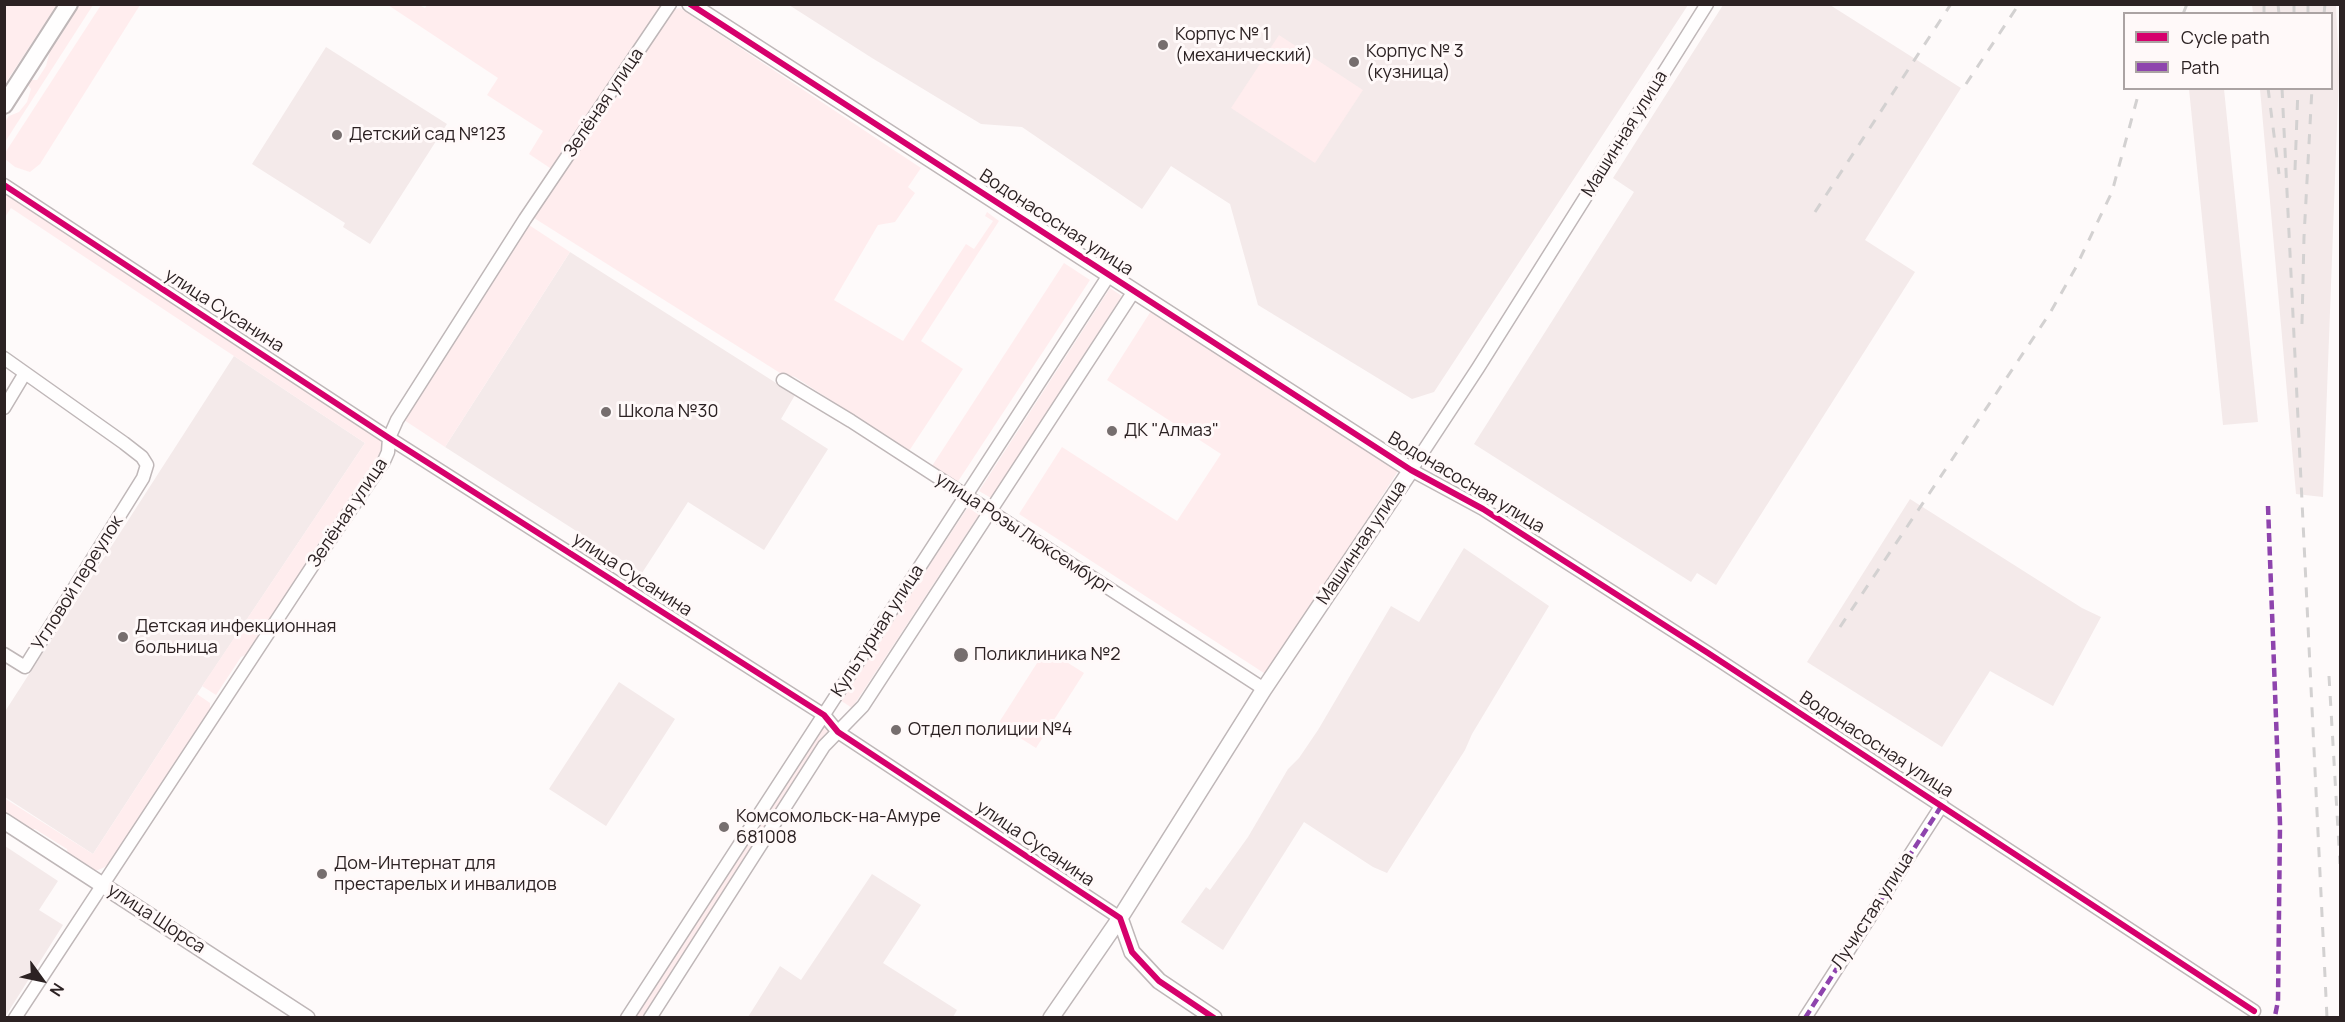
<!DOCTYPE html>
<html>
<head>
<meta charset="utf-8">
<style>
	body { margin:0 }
	#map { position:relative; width:2345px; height:1022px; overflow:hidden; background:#fefafa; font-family:Manrope,sans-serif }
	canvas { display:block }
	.frame { position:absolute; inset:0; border:6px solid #2c2223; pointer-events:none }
	.legend { position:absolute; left:2123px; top:12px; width:210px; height:78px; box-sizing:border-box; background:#fff9f9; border:2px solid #aba3a3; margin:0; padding:8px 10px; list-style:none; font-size:18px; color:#2c2223 }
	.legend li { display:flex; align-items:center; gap:12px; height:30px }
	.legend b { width:30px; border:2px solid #aba3a3 }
	.north { position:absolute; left:12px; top:950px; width:60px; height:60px; -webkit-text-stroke:4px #fff9f9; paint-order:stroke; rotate:123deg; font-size:16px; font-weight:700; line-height:24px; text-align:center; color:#2c2223 }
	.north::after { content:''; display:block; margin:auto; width:21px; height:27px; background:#2c2223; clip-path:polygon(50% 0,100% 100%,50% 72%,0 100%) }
</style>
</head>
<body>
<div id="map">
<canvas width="2345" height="1022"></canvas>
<div class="frame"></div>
<ul class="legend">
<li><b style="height:8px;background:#d6006c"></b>Cycle path</li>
<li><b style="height:8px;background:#8e44ad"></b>Path</li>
</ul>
<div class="north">N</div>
</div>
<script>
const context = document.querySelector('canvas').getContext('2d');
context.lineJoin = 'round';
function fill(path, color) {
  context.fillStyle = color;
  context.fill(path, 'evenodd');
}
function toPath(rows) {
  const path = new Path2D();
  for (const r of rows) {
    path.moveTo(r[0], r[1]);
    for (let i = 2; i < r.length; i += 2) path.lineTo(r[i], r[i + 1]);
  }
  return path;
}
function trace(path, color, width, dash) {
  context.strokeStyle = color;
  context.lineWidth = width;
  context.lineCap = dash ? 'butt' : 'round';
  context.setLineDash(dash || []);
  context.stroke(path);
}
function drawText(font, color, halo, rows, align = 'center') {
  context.font = font + ' Manrope,sans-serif';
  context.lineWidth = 6;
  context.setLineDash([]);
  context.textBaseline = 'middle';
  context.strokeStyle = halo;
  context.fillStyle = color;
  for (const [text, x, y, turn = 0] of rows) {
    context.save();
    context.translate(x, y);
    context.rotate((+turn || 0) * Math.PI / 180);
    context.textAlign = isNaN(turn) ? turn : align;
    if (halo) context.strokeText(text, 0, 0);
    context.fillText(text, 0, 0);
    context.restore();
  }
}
fill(toPath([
	[789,5,1688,5,1434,392,1412,399,1258,305,1230,204,1171,166,1142,209,1022,127,981,124,872,58],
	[1723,5,1830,5,1961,88,1865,240,1915,272,1716,585,1697,573,1691,582,1474,444,1634,192,1613,178],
	[2252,5,2336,5,2339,73,2323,497,2296,494,2260,89,2332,88,2332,14,2253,13],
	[326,47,447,124,370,244,343,227,345,223,252,164],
	[2189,89,2224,89,2258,422,2223,425],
	[570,252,795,395,781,419,828,449,764,550,688,502,642,573,445,447],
	[234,356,365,443,199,691,93,854,5,797,4,713],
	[1910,499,2082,608,2101,617,2053,706,1990,671,1942,747,1807,662],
	[1464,548,1549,606,1472,734,1465,750,1387,873,1373,867,1304,822,1223,950,1181,922,1206,887,1210,890,1248,837,1288,769,1299,758,1318,730,1391,606,1419,622],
	[619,682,675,719,606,826,549,789],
	[5,846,58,881,39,910,63,925,5,1017],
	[872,874,921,905,883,963,957,1010,953,1017,748,1017,780,966,801,980]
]), '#f4eaea');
fill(toPath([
	[5,4,57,5,5,84,4,5],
	[428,4,665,5,553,170,529,154,543,131,487,95,498,78,388,5,419,5,425,8],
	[79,5,93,5,5,142,5,122,9,116,19,112,27,102,31,89,28,85,31,80,37,80,46,66,51,47,58,40],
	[101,5,140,5,40,164,30,172,15,167,5,159,5,153],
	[680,8,921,168,908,187,915,193,895,222,878,225,834,300,903,341,966,244,974,249,993,221,985,216,987,212,999,221,921,341,963,369,909,451,795,377,791,376,788,378,534,218,671,10],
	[1279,35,1363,90,1315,163,1231,108],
	[5,192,380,439,383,451,380,458,250,653,241,657,216,695,202,686,365,443,11,208,5,217],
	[529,225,570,252,445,447,404,420],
	[1064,263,1090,280,957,483,932,466],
	[1110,288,1122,296,991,498,979,491],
	[1151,311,1398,471,1267,675,1019,514,1062,447,1177,521,1221,454,1107,380],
	[968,507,979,515,852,708,840,700],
	[1046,649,1084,673,1036,748,998,724],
	[197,694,210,703,210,711,111,861,105,867,98,870,89,870,68,857,67,849,35,829,25,829,5,816,4,798,93,854],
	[825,725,830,729,829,732,643,1017,632,1018,821,727]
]), '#ffedee');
const minor = toPath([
	[1707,4,1478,368,1411,470,1483,509,1708,653,2254,1011],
	[4,185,389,438,824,715,838,732,1120,918],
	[4,358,124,443,142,457,147,465,143,478,25,667,4,654],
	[783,380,851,421,1264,689],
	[4,408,25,373],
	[15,1018,317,559,384,461,388,452,389,438,397,420,525,219,670,4],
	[627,1018,1109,275],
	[650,1018,824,746,863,706,1134,291],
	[1805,1018,1942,805]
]);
const tertiary = toPath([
	[690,4,1411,470,1264,689,1120,918,1051,1018],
	[4,821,307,1018],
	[1120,918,1132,952,1159,981,1214,1018]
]);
const secondary = toPath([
	[4,105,69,4]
]);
trace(minor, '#bfb7b8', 15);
trace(tertiary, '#bfb7b8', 18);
trace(secondary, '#bfb7b8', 20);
trace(minor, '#fffefe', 12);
trace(tertiary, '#fffefe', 15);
trace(secondary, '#fffefe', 16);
trace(toPath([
	[2264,4,2264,14],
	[2278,4,2279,14],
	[2294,4,2294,14],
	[2183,14,2187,4],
	[2308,14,2308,4],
	[2324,14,2325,4],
	[1966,84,2019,4],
	[2268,88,2279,174],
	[2282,88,2327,1018],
	[2295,170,2298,88],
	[1815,212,1951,4],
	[2302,324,2304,237,2312,88],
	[1840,627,2050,313,2075,269,2112,192,2140,88],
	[2329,676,2340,864]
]), '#d3d1d1', 3, [10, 10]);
trace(toPath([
	[2268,506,2280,824,2278,1001,2275,1016],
	[1805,1018,1942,805]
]), '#8e44ad', 4.5, [9, 4.5]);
trace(toPath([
	[690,4,1411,470,1483,509,1708,653,2254,1011],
	[4,185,389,438,824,715,838,732,1120,918,1132,952,1159,981,1214,1018]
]), '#d6006c', 6);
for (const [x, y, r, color] of [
	[1163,45,6,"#766e6e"],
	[1354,62,6,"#766e6e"],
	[337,135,6,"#766e6e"],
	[606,412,6,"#766e6e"],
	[1112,431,6,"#766e6e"],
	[123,637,6,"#766e6e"],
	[961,655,8,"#766e6e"],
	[896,730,6,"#766e6e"],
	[724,827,6,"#766e6e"],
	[322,874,6,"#766e6e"]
]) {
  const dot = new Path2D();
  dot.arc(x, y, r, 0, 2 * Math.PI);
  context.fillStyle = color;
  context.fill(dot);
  trace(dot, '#fff9f9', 2);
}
drawText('18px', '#2c2223', '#fff9f9', [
	["Корпус № 1",1175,35],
	["(механический)",1175,56],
	["Корпус № 3",1366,52],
	["(кузница)",1366,73],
	["Детский сад №123",349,135],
	["Школа №30",618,412],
	["ДК \"Алмаз\"",1124,431],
	["Детская инфекционная",135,627],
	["больница",135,648],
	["Поликлиника №2",974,655],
	["Отдел полиции №4",908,730],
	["Комсомольск-на-Амуре",736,817],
	["681008",736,838],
	["Дом-Интернат для",334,864],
	["престарелых и инвалидов",334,885]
], 'left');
drawText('18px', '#2c2223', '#fff9f9', [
	["Зелёная улица",604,103,-56],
	["Машинная улица",1625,134,-58],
	["Водонасосная улица",1056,223,33],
	["улица Сусанина",224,311,33],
	["Водонасосная улица",1466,483,31],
	["Зелёная улица",348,513,-56],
	["улица Розы Люксембург",1024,534,33],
	["Машинная улица",1362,543,-56],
	["улица Сусанина",632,575,33],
	["Угловой переулок",78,583,-58],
	["Культурная улица",878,631,-57],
	["Водонасосная улица",1876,745,33],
	["улица Сусанина",1035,844,34],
	["Лучистая улица",1873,911,-57],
	["улица Щорса",156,919,33]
]);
</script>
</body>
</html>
